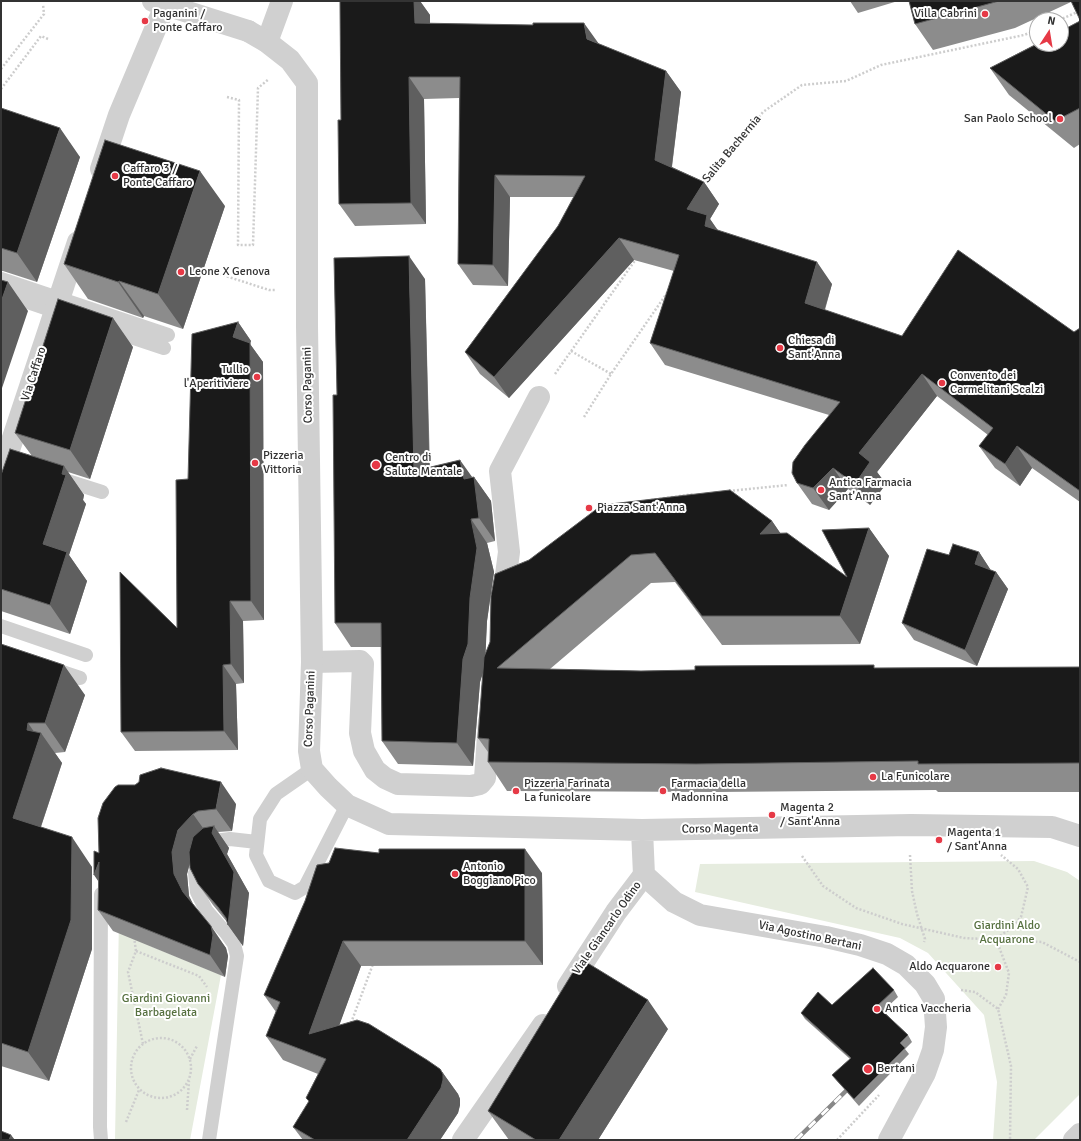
<!DOCTYPE html>
<html>
<head>
<meta charset="utf-8">
<style>
	body { margin:0 }
	#map { position:relative; width:1081px; height:1141px; overflow:hidden; background:#fff; font-family:Signika,sans-serif }
	canvas { display:block }
	.frame { position:absolute; inset:0; border:2px solid #333; pointer-events:none }
	.north { position:absolute; left:1029px; top:12px; width:40px; height:40px; box-sizing:border-box; background:#fff; border:1px solid #adadad; border-radius:50%; rotate:12deg; font-size:11px; font-weight:700; line-height:16px; text-align:center; color:#333 }
	.north::after { content:''; display:block; margin:auto; width:14px; height:18px; background:#e63946; clip-path:polygon(50% 0,100% 100%,50% 72%,0 100%) }
</style>
</head>
<body>
<div id="map">
<canvas width="1081" height="1141"></canvas>
<div class="frame"></div>
<div class="north">N</div>
</div>
<script>
const context = document.querySelector('canvas').getContext('2d');
context.lineJoin = 'round';
function fill(path, color) {
  context.fillStyle = color;
  context.fill(path, 'evenodd');
}
function toPath(rows) {
  const path = new Path2D();
  for (const r of rows) {
    if (r.length === 3) {
      path.moveTo(r[0] + r[2], r[1]);
      path.arc(r[0], r[1], r[2], 0, 2 * Math.PI);
      continue;
    }
    path.moveTo(r[0], r[1]);
    for (let i = 2; i < r.length; i += 2) path.lineTo(r[i], r[i + 1]);
  }
  return path;
}
function trace(path, color, width, dash) {
  context.strokeStyle = color;
  context.lineWidth = width;
  context.lineCap = dash ? 'butt' : 'round';
  context.setLineDash(dash || []);
  context.stroke(path);
}
function drawText(font, color, halo, rows, align = 'center') {
  context.font = font + ' Signika,sans-serif';
  context.lineWidth = 4;
  context.setLineDash([]);
  context.textBaseline = 'middle';
  context.strokeStyle = halo;
  context.fillStyle = color;
  for (const [text, x, y, turn = 0] of rows) {
    context.save();
    context.translate(x, y);
    context.rotate((+turn || 0) * Math.PI / 180);
    context.textAlign = isNaN(turn) ? turn : align;
    if (halo) context.strokeText(text, 0, 0);
    context.fillText(text, 0, 0);
    context.restore();
  }
}
fill(toPath([
	[1034,861,1067,872,1080,881,1080,1094,1034,1140,993,1140,997,1082,984,1015,928,953,900,938,695,892,700,864],
	[119,918,150,946,221,975,190,1140,115,1140]
]), '#e6ecdf');
trace(toPath([
	[1059,20,1080,11],
	[1,69,44,14,43,4],
	[1,89,41,36,48,39],
	[227,97,239,100,238,245,253,245,258,88,269,79],
	[702,184,734,148,763,112,802,85,846,81,881,65,1024,35,1037,30],
	[204,269,269,290,275,290],
	[571,351,611,374],
	[555,374,636,259],
	[584,417,611,374,667,293],
	[729,491,788,485],
	[651,500,694,494],
	[694,797,694,789],
	[910,855,912,891,917,914,925,939,924,942],
	[802,856,823,886,856,908,902,924,964,938,1042,942,1080,962],
	[134,937,136,951,128,972,143,1044],
	[136,951,199,976,207,987],
	[961,990,975,992,998,1009,1011,1066,1010,1140],
	[998,1009,1006,995,1009,973,996,939,1011,928,1021,917,1028,887,1018,869,1001,855],
	[351,1023,373,964],
	[161,1068,30],
	[190,1059,197,1046],
	[187,1110,189,1081],
	[126,1122,139,1090],
	[837,1140,879,1095]
]), '#cdcdcd', 2.5, [2, 2]);
trace(toPath([
	[1,279,168,335],
	[1,293,63,314],
	[107,329,164,348],
	[58,478,102,492],
	[1,626,86,655],
	[53,669,80,678],
	[312,769,276,794,260,819,256,855,269,881,295,893,305,887,347,805],
	[101,894,100,1127,101,1140],
	[209,1140,237,956,234,944,226,933,206,910,197,892,195,873,201,854,214,841,230,839,257,842]
]), '#d0d0d0', 14);
trace(toPath([
	[267,42,282,1],
	[503,598,509,552,500,471,539,397],
	[312,662,360,661,363,664,360,733,364,751,375,770,385,778,398,784,471,786,480,784,485,778,489,721],
	[568,986,616,912,644,875],
	[463,1140,543,1025]
]), '#d0d0d0', 22);
trace(toPath([
	[248,31,267,42,290,60,307,83,307,326,312,662,309,751,312,769,328,787,347,805,389,824,642,830,911,825,1052,827,1080,836],
	[101,169,119,115,167,1],
	[1,474,78,242],
	[642,830,644,875,674,902,700,915,826,937,860,945,887,954,906,965,925,984,934,999,936,1027,933,1050,925,1073,889,1140],
	[1074,1140,1080,1134]
]), '#d0d0d0', 22);
const rail = toPath([
	[796,1140,853,1084]
]);
trace(rail, '#888', 4.5);
trace(rail, '#fff', 3, [9]);
trace(toPath([
	[153,1,248,31]
]), '#d0d0d0', 22);
fill(toPath([
	[340,1,420,1,430,15,430,24,599,44,666,71,681,92,672,167,704,182,719,204,710,219,717,230,832,284,825,310,902,336,1074,332,1080,328,1080,502,1032,468,1020,486,995,468,979,446,988,435,937,396,877,472,886,484,870,505,848,489,829,510,812,504,797,483,829,415,665,365,650,343,674,271,634,260,509,398,480,374,465,352,558,226,574,197,510,197,508,286,473,285,458,264,459,98,424,99,426,224,355,226,339,204,341,120],
	[850,1,898,1,858,13],
	[909,1,1080,1,1071,2,1015,28,933,50,915,24],
	[1080,21,1080,144,1074,148,1009,95,990,68],
	[1,108,80,157,37,282,3,271,1,271],
	[225,206,183,329,144,316,143,318,88,299,64,264],
	[425,279,430,467,472,478,474,477,491,501,495,541,487,543,494,572,487,621,485,655,490,642,495,574,772,521,780,533,847,577,869,528,889,556,860,644,722,645,675,582,651,583,550,669,641,671,876,668,1080,667,1080,792,938,792,936,790,716,792,507,791,488,762,488,752,478,738,483,671,480,682,473,766,398,764,382,741,381,647,351,647,335,623,337,395],
	[238,322,251,341,250,344,263,362,264,620,243,621,244,683,236,684,238,750,135,751,121,732,177,628,188,479],
	[133,347,90,479,68,472,84,495,83,500,86,504,69,555,87,581,70,634,1,611,1,475,32,456,15,433],
	[979,552,990,569,990,570,996,572,1008,589,977,666,914,640,902,623,949,555],
	[1,644,85,695,65,752,55,753,62,763,41,827,92,867,92,949,49,1081,1,1066],
	[236,804,232,831,218,832,229,848,227,854,249,893,243,946,228,925,227,922,213,905,198,884,190,863,187,874,189,896,194,906,226,948,228,956,225,977,113,931,98,910,99,853,98,818],
	[329,863,542,873,543,965,361,966,339,1025,440,1069,458,1094,460,1099,460,1105,458,1113,440,1140,303,1140,293,1127,309,1102,306,1098,318,1074,283,1060,266,1036,276,1012,264,995],
	[894,990,898,997,883,1011,908,1035,912,1042,905,1049,909,1054,859,1106,837,1081,832,1075,850,1059,805,1019,801,1013],
	[668,1029,598,1140,509,1140,488,1111]
]), '#8c8c8c');
fill(toPath([
	[414,1,420,1,430,15,430,45,415,23],
	[584,23,599,44,587,39],
	[666,71,681,92,670,181,655,160],
	[409,77,424,99,426,224,411,203],
	[60,128,80,157,37,282,17,253],
	[200,171,225,206,183,329,158,294],
	[495,175,510,197,508,286,493,265],
	[704,182,719,204,710,219,722,236,702,230,687,209],
	[619,238,634,260,509,398,494,377],
	[409,256,425,279,430,494,414,471],
	[817,262,832,284,820,325,805,303],
	[119,281,144,316,143,318,118,282],
	[8,282,28,311,1,391,1,302],
	[113,318,133,347,90,479,70,450],
	[238,322,251,341,250,344,263,362,264,620,251,601,233,337],
	[922,374,937,396,877,472,886,484,870,505,855,484,859,453],
	[1017,446,1032,468,1020,486,1005,464],
	[460,460,475,481,474,477,491,501,495,541,479,518,464,479],
	[64,466,84,495,83,500,86,504,69,555,87,581,70,634,50,605,43,544],
	[833,468,848,489,829,510,813,488],
	[471,519,487,543,494,572,487,621,485,667,480,682,473,766,457,743,463,659],
	[772,521,792,550,760,534],
	[869,528,889,556,860,644,840,616],
	[979,552,990,569,987,581,975,564],
	[996,572,1008,589,977,666,965,650],
	[230,601,243,621,244,683,231,664],
	[64,665,85,695,65,752,45,723],
	[223,665,236,684,238,750,224,731],
	[28,723,39,739,41,733,62,763,34,847,13,818],
	[221,782,236,804,232,831,216,809],
	[193,814,208,835,193,851,187,874,189,896,198,914,183,892,174,874,172,852,178,830],
	[214,826,229,848,227,854,249,893,243,946,228,925,212,833],
	[72,837,92,867,92,949,49,1081,28,1052],
	[525,849,542,873,543,965,525,941],
	[99,862,109,897,94,875],
	[211,926,226,948,228,956,225,977,210,955],
	[343,941,361,966,327,1059,309,1034],
	[648,1000,668,1029,598,1140,559,1140],
	[440,1069,458,1094,460,1099,460,1105,458,1113,440,1140,407,1140],
	[11,1135,15,1140,9,1140]
]), '#5f5f5f');
const building = toPath([
	[340,1,414,1,415,23,533,25,533,23,584,23,587,39,666,71,655,160,704,182,687,209,707,215,705,226,817,262,805,303,902,336,958,250,1074,332,1080,328,1080,491,1017,446,1005,464,979,446,993,428,922,374,859,453,870,462,855,484,833,468,813,488,797,483,792,473,793,462,805,445,840,402,650,343,679,255,619,238,494,377,465,352,558,226,585,176,495,175,493,265,458,264,460,77,409,77,411,203,339,204,338,120,341,120,340,1],
	[909,1,999,1,915,24,909,1],
	[1071,1,1080,1,1080,20,1071,1],
	[1080,21,1080,108,1055,121,990,68,1037,44,1061,44,1061,31,1080,21],
	[1,108,60,128,17,253,1,248,1,108],
	[105,140,200,171,158,294,119,281,118,282,64,264,105,140],
	[409,256,414,471,460,460,464,479,474,477,479,518,471,519,477,548,470,598,468,644,463,659,457,743,382,741,381,623,335,623,333,395,337,395,334,258,409,256],
	[1,280,8,282,1,302,1,280],
	[58,299,113,318,70,450,15,433,58,299],
	[238,322,233,337,250,343,251,601,230,601,231,664,223,665,224,731,121,732,120,572,177,628,176,480,188,479,192,334,238,322],
	[10,449,64,466,62,474,66,475,43,544,67,552,50,605,1,589,1,475,10,449],
	[730,490,772,521,760,534,787,533,847,577,822,530,869,528,840,616,702,616,655,553,631,555,497,668,641,671,695,670,695,666,874,665,874,668,1080,667,1080,763,918,764,918,761,696,764,488,762,489,739,478,738,484,657,490,642,491,596,495,574,529,560,602,505,730,490],
	[953,544,979,552,975,564,996,572,965,650,902,623,927,549,949,555,953,544],
	[1,644,64,665,45,723,28,723,27,730,41,733,13,818,72,837,71,920,28,1052,1,1043,1,644],
	[161,768,221,782,216,809,198,811,193,814,178,830,172,852,174,874,183,892,211,926,213,935,210,955,98,910,99,862,94,875,94,851,99,853,98,818,103,803,115,787,118,785,135,785,139,782,140,775,161,768],
	[214,826,212,833,234,872,228,925,226,918,218,907,198,884,190,868,189,852,193,837,203,828,214,826],
	[335,848,379,853,379,849,525,849,525,941,343,941,309,1034,357,1020,369,1024,427,1060,440,1069,443,1074,443,1080,441,1088,407,1140,315,1140,293,1127,309,1101,306,1098,326,1059,266,1036,280,1002,264,995,305,901,317,865,329,863,335,848],
	[581,959,648,1000,559,1140,536,1140,488,1111,581,959],
	[873,968,894,990,877,1006,908,1035,900,1043,905,1048,854,1099,832,1075,851,1058,801,1013,818,992,832,1005,873,968],
	[1,1131,11,1135,9,1140,1,1140,1,1131]
]);
fill(building, '#1a1a1a');
trace(building, '#5f5f5f', 1);
for (const [x, y, r, color] of [
	[985,14,4,"#e63946"],
	[145,21,4,"#e63946"],
	[1060,119,4,"#e63946"],
	[115,176,4,"#e63946"],
	[181,272,4,"#e63946"],
	[780,348,4,"#e63946"],
	[257,377,4,"#e63946"],
	[942,383,4,"#e63946"],
	[255,463,4,"#e63946"],
	[376,465,5,"#e63946"],
	[821,490,4,"#e63946"],
	[589,508,4,"#e63946"],
	[873,777,4,"#e63946"],
	[516,791,4,"#e63946"],
	[663,791,4,"#e63946"],
	[772,815,4,"#e63946"],
	[939,840,4,"#e63946"],
	[455,874,4,"#e63946"],
	[998,967,4,"#e63946"],
	[877,1009,4,"#e63946"],
	[868,1069,5,"#e63946"]
]) {
  const dot = new Path2D();
  dot.arc(x, y, r, 0, 2 * Math.PI);
  context.fillStyle = color;
  context.fill(dot);
  trace(dot, '#fff', 1.5);
}
drawText('12px', '#333', '#fff', [
	["Paganini /",153,14],
	["Ponte Caffaro",153,28],
	["Villa Cabrini",977,14,"right"],
	["San Paolo School",1052,119,"right"],
	["Caffaro 3 /",123,169],
	["Ponte Caffaro",123,183],
	["Leone X Genova",189,272],
	["Chiesa di",788,341],
	["Sant'Anna",788,355],
	["Tullio",249,370,"right"],
	["l'Aperitiviere",249,384,"right"],
	["Convento dei",950,376],
	["Carmelitani Scalzi",950,390],
	["Pizzeria",263,456],
	["Vittoria",263,470],
	["Centro di",385,458],
	["Salute Mentale",385,472],
	["Antica Farmacia",829,483],
	["Sant'Anna",829,497],
	["Piazza Sant'Anna",597,508],
	["La Funicolare",881,777],
	["Pizzeria Farinata",524,784],
	["La funicolare",524,798],
	["Farmacia della",671,784],
	["Madonnina",671,798],
	["Magenta 2",780,808],
	["/ Sant'Anna",780,822],
	["Magenta 1",947,833],
	["/ Sant'Anna",947,847],
	["Antonio",463,867],
	["Boggiano Pico",463,881],
	["Aldo Acquarone",990,967,"right"],
	["Antica Vaccheria",885,1009],
	["Bertani",877,1069]
], 'left');
drawText('12px', '#333', '#fff', [
	["Salita Bachernia",732,149,-50],
	["Via Caffaro",34,374,-72],
	["Corso Paganini",308,385,-91],
	["Corso Paganini",310,709,-88],
	["Corso Magenta",720,829,-1],
	["Viale Giancarlo Odino",607,928,-55],
	["Via Agostino Bertani",810,936,12]
]);
drawText('12px', '#56703f', '#fff', [
	["Giardini Aldo",1007,926],
	["Acquarone",1007,940],
	["Giardini Giovanni",166,999],
	["Barbagelata",166,1013]
]);
</script>
</body>
</html>
